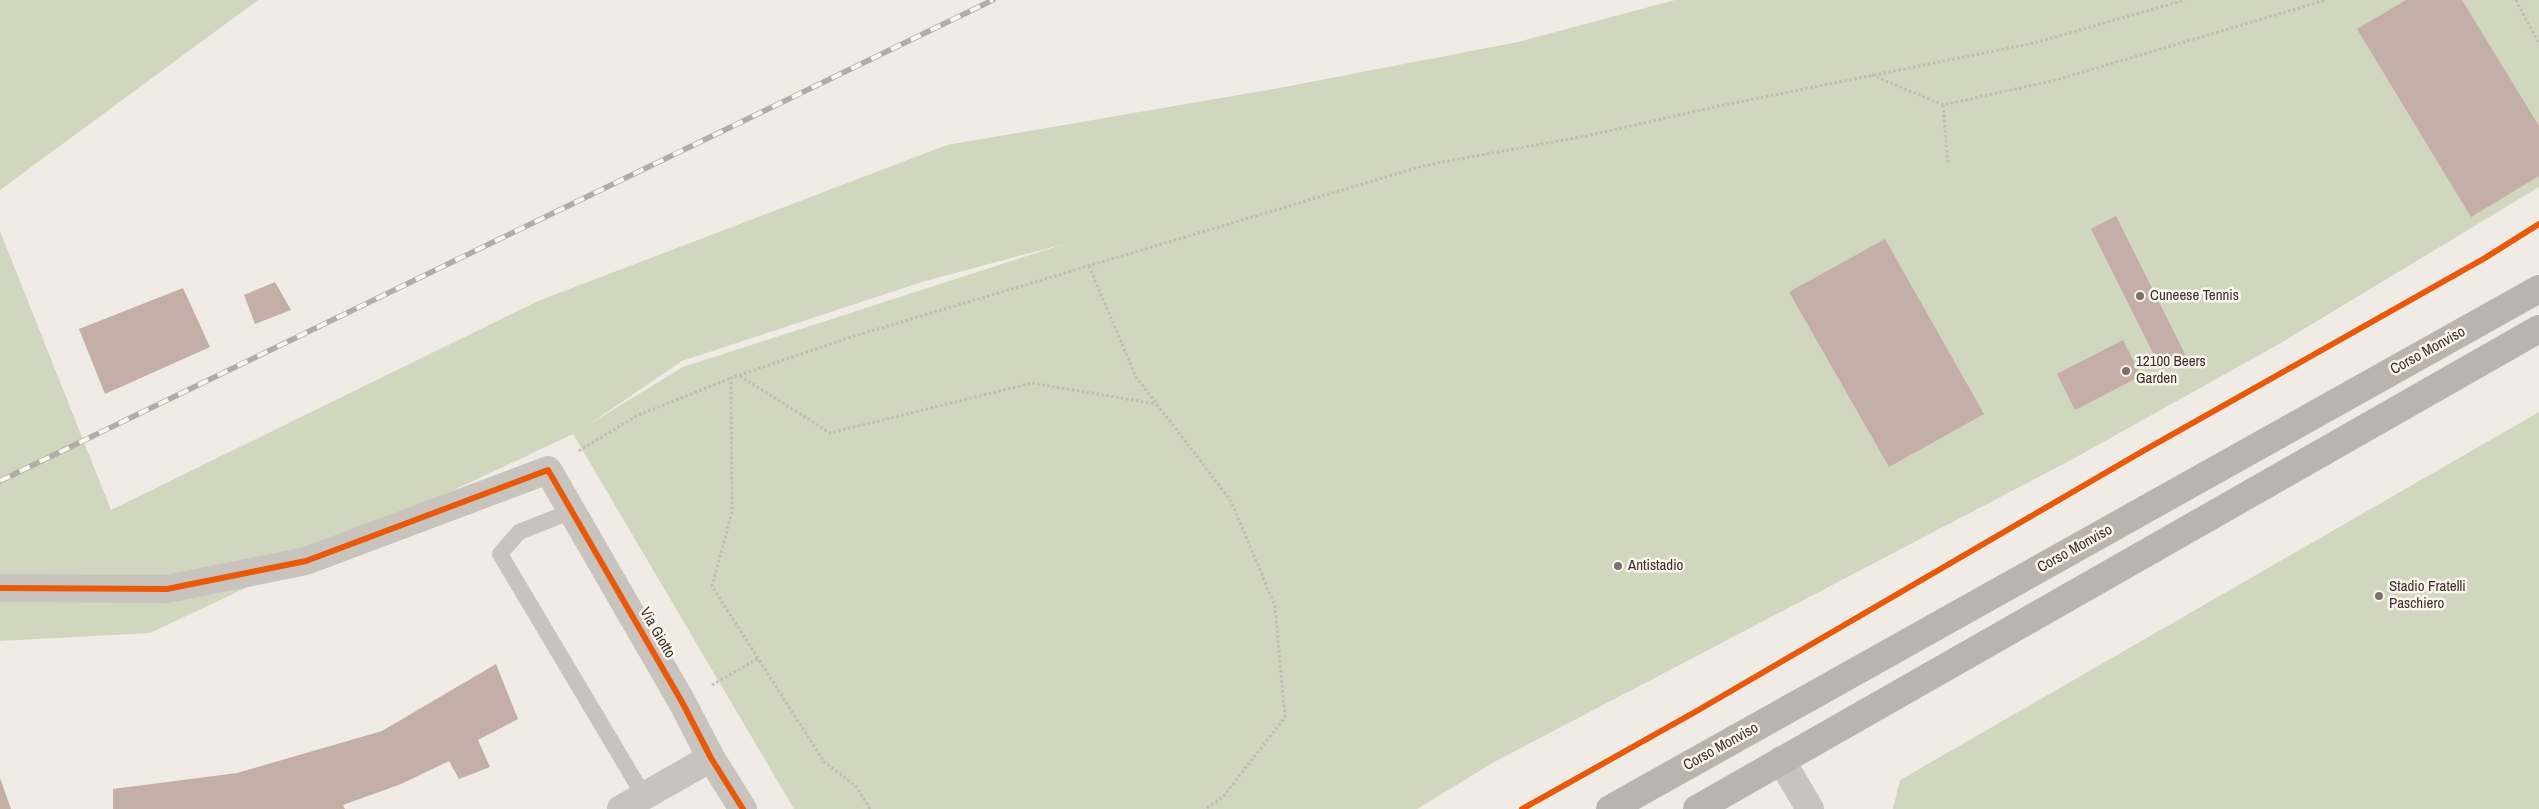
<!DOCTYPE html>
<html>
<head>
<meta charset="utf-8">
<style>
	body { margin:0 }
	canvas { display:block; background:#f0ebe5 }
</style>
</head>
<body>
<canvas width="2539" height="809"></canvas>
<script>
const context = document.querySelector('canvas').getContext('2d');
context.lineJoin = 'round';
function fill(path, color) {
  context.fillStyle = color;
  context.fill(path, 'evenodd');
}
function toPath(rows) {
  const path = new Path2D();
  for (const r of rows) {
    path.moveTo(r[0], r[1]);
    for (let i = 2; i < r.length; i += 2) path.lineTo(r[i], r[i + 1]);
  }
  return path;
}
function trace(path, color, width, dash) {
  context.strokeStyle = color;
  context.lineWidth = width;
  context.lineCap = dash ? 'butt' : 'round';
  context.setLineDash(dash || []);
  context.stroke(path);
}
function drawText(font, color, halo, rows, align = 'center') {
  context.font = font + ' "Archivo Narrow",sans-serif';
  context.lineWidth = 5;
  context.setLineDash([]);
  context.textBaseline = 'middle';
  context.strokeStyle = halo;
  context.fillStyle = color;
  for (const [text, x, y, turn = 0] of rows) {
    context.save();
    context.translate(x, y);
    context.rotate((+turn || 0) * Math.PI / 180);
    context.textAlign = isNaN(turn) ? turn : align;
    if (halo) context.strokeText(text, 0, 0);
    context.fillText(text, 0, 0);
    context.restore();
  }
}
fill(toPath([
	[0,0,258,0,0,190],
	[1675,0,2539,0,2539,187,2279,344,2071,460,1496,761,1417,809,794,809,573,434,150,633,0,641,0,231,111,510,538,301,947,145,1274,89,1518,42],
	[1064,244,683,367,588,425,682,361,925,281],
	[2539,412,2539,809,1893,809,1900,780]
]), '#d1d6bf');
fill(toPath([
	[2406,0,2462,0,2539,126,2539,176,2471,217,2357,29],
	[2116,216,2186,356,2161,369,2091,229],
	[1885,239,1984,414,1889,467,1789,292],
	[275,282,291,310,255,324,244,295],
	[183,288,210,347,105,394,79,329],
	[2123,340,2141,376,2075,410,2057,374],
	[496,664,518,719,478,740,490,767,459,779,449,761,401,784,343,805,345,809,113,809,113,789,237,773,382,731],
	[0,778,11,809,0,809]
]), '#c3afa7');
trace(toPath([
	[2516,0,2539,44],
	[1872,75,1943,105,2056,80,2326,0],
	[1943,105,1948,164],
	[1089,266,1136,377,1231,501,1275,606,1285,717,1223,797,1205,809],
	[740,376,830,433,1032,383,1156,404],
	[579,451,636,416,731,378],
	[712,685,759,658],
	[870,809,856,786,824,762,712,586,732,512,731,378,851,337,1426,165,1586,136,1719,106,2034,43,2185,0]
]), '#c2bbb6', 3, [2.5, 2.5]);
trace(toPath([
	[572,511,519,532,500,554,644,796]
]), '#c9c3be', 16);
trace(toPath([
	[0,588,167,589,306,561,548,470,682,702,711,758,743,809],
	[1781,760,1810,809],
	[621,809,711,758]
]), '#c9c3be', 28);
trace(toPath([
	[1610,809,2539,289],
	[1697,809,2539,329]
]), '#bab3ae', 28);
const rail = toPath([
	[0,481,993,0]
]);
trace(rail, '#b1aca8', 5.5);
trace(rail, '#fbf5ee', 4, [11]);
trace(toPath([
	[0,588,167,589,306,561,548,470,682,702,711,758,743,809],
	[1522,809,1695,712,2143,451,2485,258,2539,224]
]), '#e8590c', 6);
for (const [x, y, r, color] of [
	[2140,296,5,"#7a716c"],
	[2126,371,5,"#7a716c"],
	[1618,566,5,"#7a716c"],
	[2379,596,5,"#7a716c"]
]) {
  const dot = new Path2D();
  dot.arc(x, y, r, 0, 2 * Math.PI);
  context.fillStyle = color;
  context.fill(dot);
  trace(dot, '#fbf5ee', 2);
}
drawText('15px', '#3b302b', '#fbf5ee', [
	["Cuneese Tennis",2150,296],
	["12100 Beers",2136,362],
	["Garden",2136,379],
	["Antistadio",1628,566],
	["Stadio Fratelli",2389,587],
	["Paschiero",2389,604]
], 'left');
drawText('15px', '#3b302b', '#fbf5ee', [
	["Corso Monviso",2428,351,-29],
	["Corso Monviso",2075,549,-29],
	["Via Giotto",657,633,60],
	["Corso Monviso",1721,747,-29]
]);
</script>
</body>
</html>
